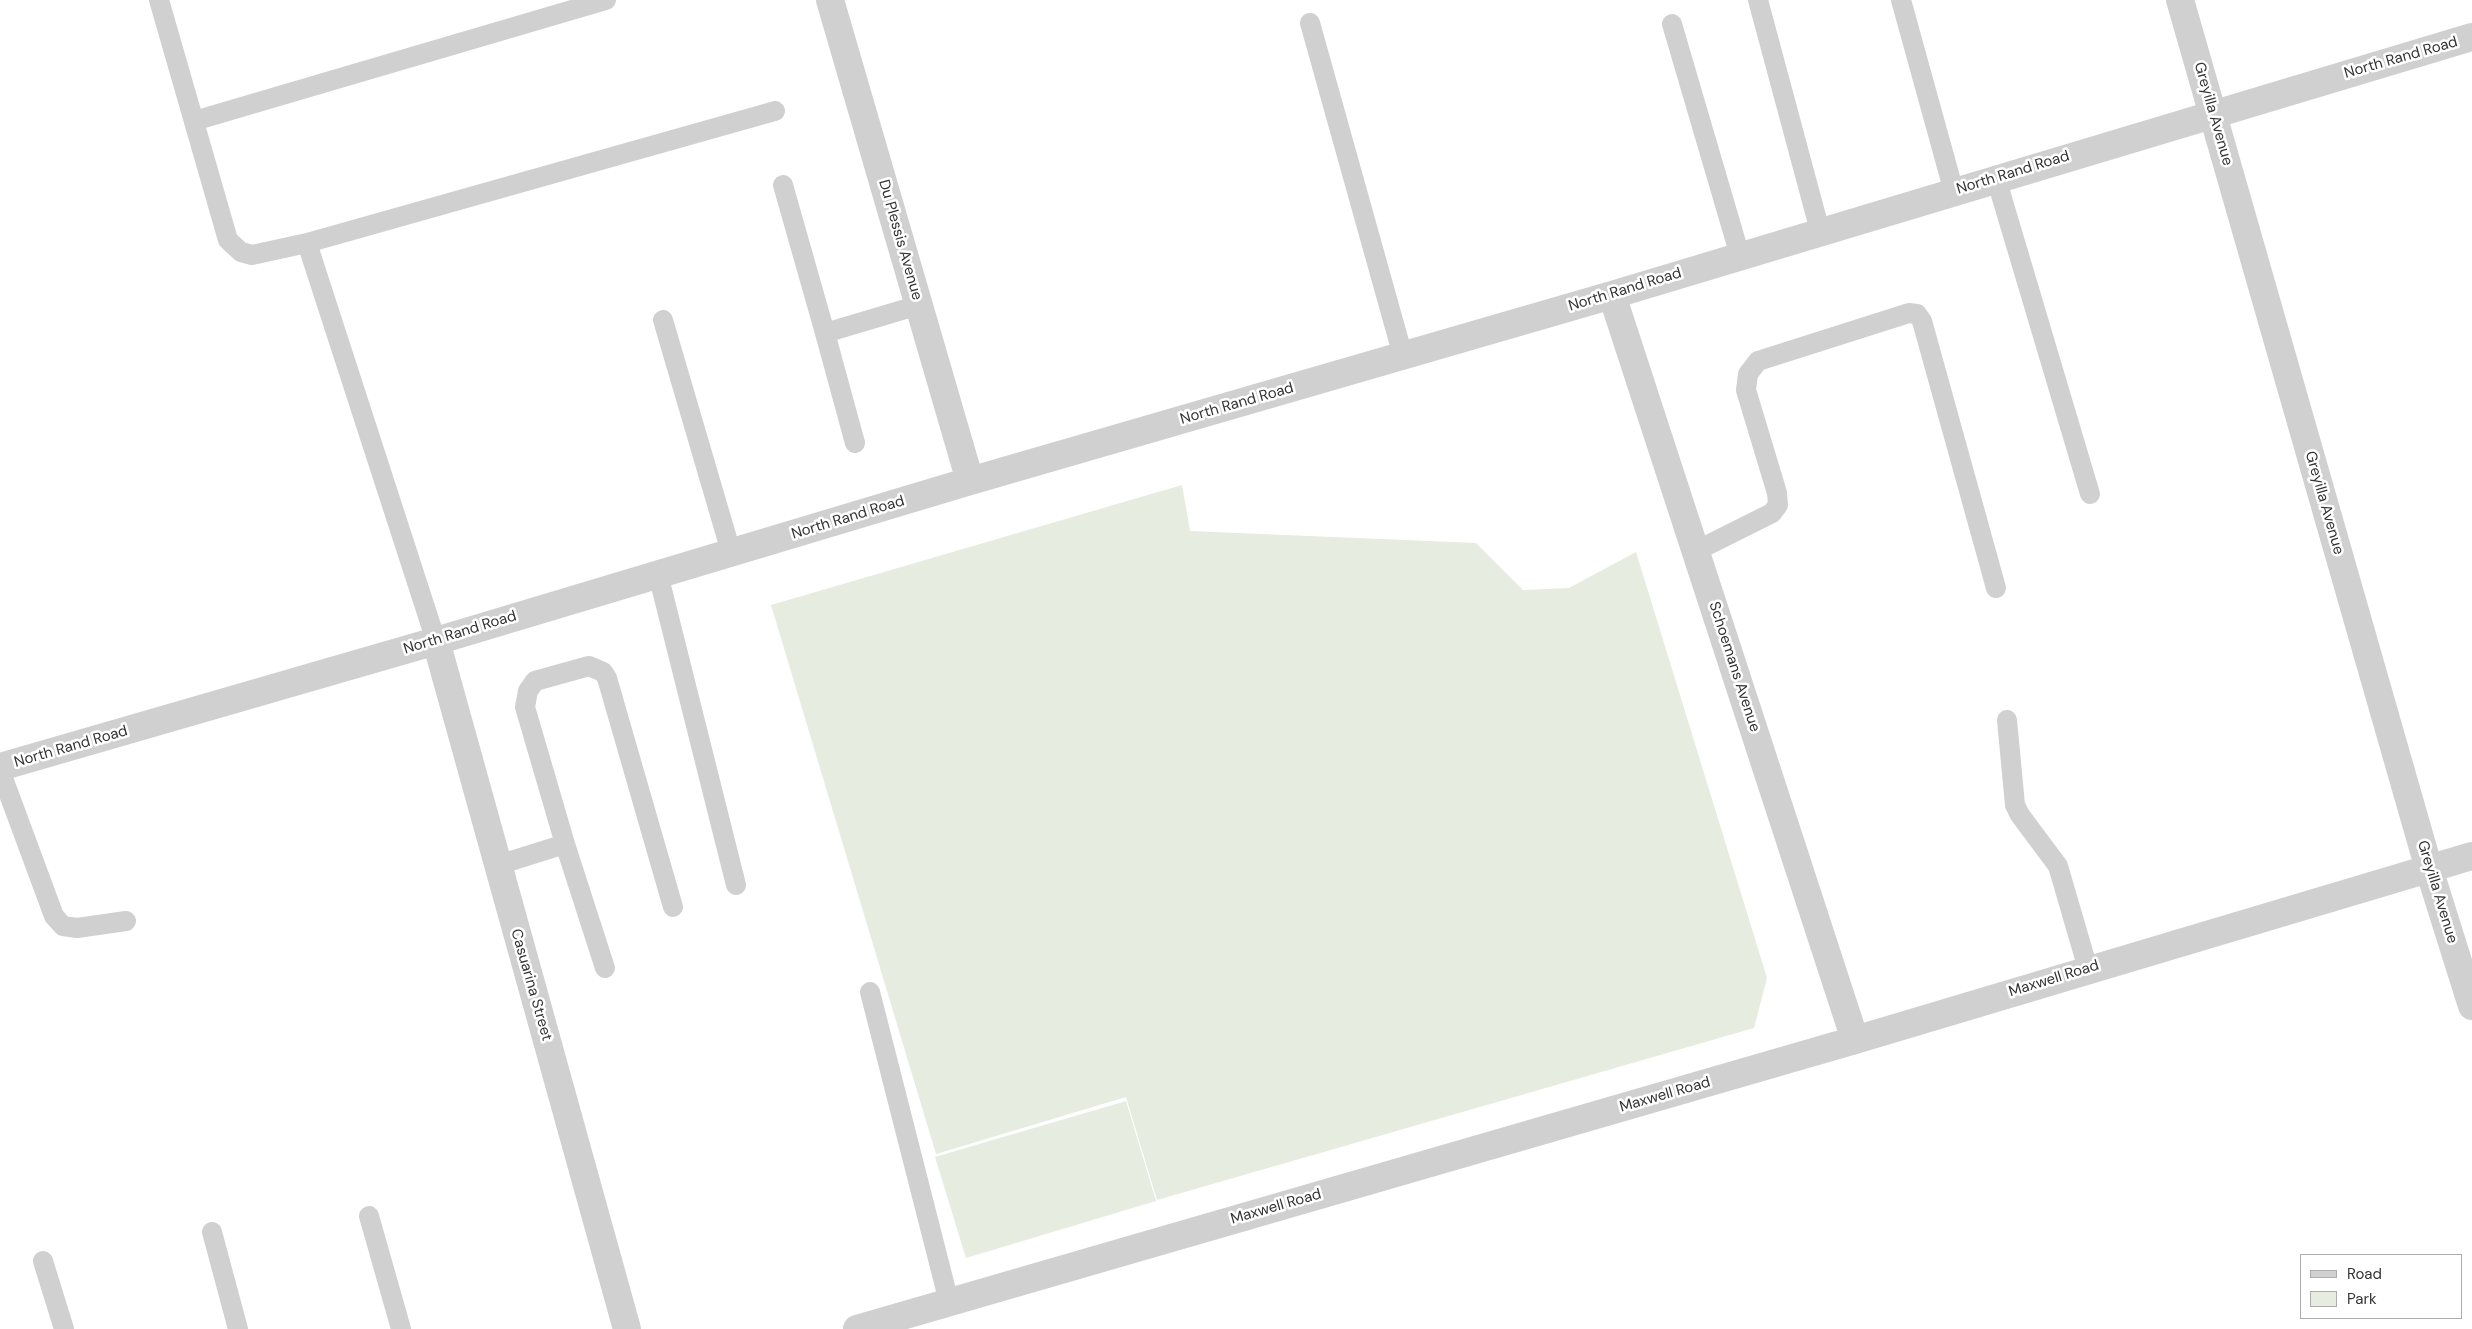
<!DOCTYPE html>
<html>
<head>
<meta charset="utf-8">
<style>
	body { margin:0 }
	#map { position:relative; width:2472px; height:1329px; overflow:hidden; background:#fff; font-family:"DM Sans",sans-serif }
	canvas { display:block }
	.legend { position:absolute; left:2300px; top:1254px; width:162px; height:65px; box-sizing:border-box; background:#fff; border:1px solid #adadad; margin:0; padding:6px 9px; list-style:none; font-size:15px; color:#333 }
	.legend li { display:flex; align-items:center; gap:10px; height:25px }
	.legend b { width:25px; border:1px solid #adadad }
</style>
</head>
<body>
<div id="map">
<canvas width="2472" height="1329"></canvas>
<ul class="legend">
<li><b style="height:6px;background:#d0d0d0"></b>Road</li>
<li><b style="height:14px;background:#e6ecdf"></b>Park</li>
</ul>
</div>
<script>
const context = document.querySelector('canvas').getContext('2d');
context.lineJoin = 'round';
function fill(path, color) {
  context.fillStyle = color;
  context.fill(path, 'evenodd');
}
function toPath(rows) {
  const path = new Path2D();
  for (const r of rows) {
    path.moveTo(r[0], r[1]);
    for (let i = 2; i < r.length; i += 2) path.lineTo(r[i], r[i + 1]);
  }
  return path;
}
function trace(path, color, width, dash) {
  context.strokeStyle = color;
  context.lineWidth = width;
  context.lineCap = dash ? 'butt' : 'round';
  context.setLineDash(dash || []);
  context.stroke(path);
}
function drawText(font, color, halo, rows, align = 'center') {
  context.font = font + ' "DM Sans",sans-serif';
  context.lineWidth = 5;
  context.setLineDash([]);
  context.textBaseline = 'middle';
  context.strokeStyle = halo;
  context.fillStyle = color;
  for (const [text, x, y, turn = 0] of rows) {
    context.save();
    context.translate(x, y);
    context.rotate((+turn || 0) * Math.PI / 180);
    context.textAlign = isNaN(turn) ? turn : align;
    if (halo) context.strokeText(text, 0, 0);
    context.fillText(text, 0, 0);
    context.restore();
  }
}
fill(toPath([
	[1182,485,1190,531,1476,543,1523,590,1569,588,1636,552,1767,978,1754,1028,1157,1200,1126,1097,936,1154,771,605],
	[1126,1101,1156,1201,966,1258,935,1157]
]), '#e6ecdf');
trace(toPath([
	[159,0,228,240,241,252,252,255,307,243],
	[1758,0,1820,231],
	[1901,0,1954,192],
	[1310,23,1403,356],
	[1672,24,1740,256],
	[194,121,606,0],
	[1996,178,2090,494],
	[783,185,825,333,919,305],
	[663,320,731,552],
	[825,333,855,443],
	[1696,551,1772,513,1778,505,1777,493,1746,390,1748,374,1758,361,1909,313,1917,314,1922,321,1996,588],
	[658,574,736,885],
	[436,641,307,243,775,111],
	[2007,720,2015,805,2020,815,2058,866,2088,969],
	[0,770,54,916,63,926,77,928,126,921],
	[565,844,605,968],
	[498,865,565,844,525,707,528,691,535,681,589,666,603,672,607,678,673,907],
	[870,992,949,1302],
	[369,1216,401,1329],
	[212,1232,238,1329],
	[43,1261,64,1329]
]), '#d0d0d0', 20);
trace(toPath([
	[830,0,970,481],
	[2180,0,2429,869,2472,1006],
	[1612,295,1855,1040],
	[436,641,627,1329],
	[0,767,436,641,970,481,1612,295,2472,37],
	[857,1329,1855,1040,2472,856]
]), '#d0d0d0', 28);
drawText('15px', '#333', '#fff', [
	["North Rand Road",2401,58,-16],
	["Greyilla Avenue",2213,114,74],
	["North Rand Road",2013,173,-17],
	["Du Plessis Avenue",900,240,74],
	["North Rand Road",1625,290,-17],
	["North Rand Road",1237,404,-16],
	["Greyilla Avenue",2324,503,74],
	["North Rand Road",848,518,-17],
	["North Rand Road",460,633,-17],
	["Schoemans Avenue",1734,667,72],
	["North Rand Road",71,747,-16],
	["Greyilla Avenue",2437,892,73],
	["Maxwell Road",2054,979,-17],
	["Casuarina Street",531,985,74],
	["Maxwell Road",1665,1095,-16],
	["Maxwell Road",1276,1207,-16]
]);
</script>
</body>
</html>
